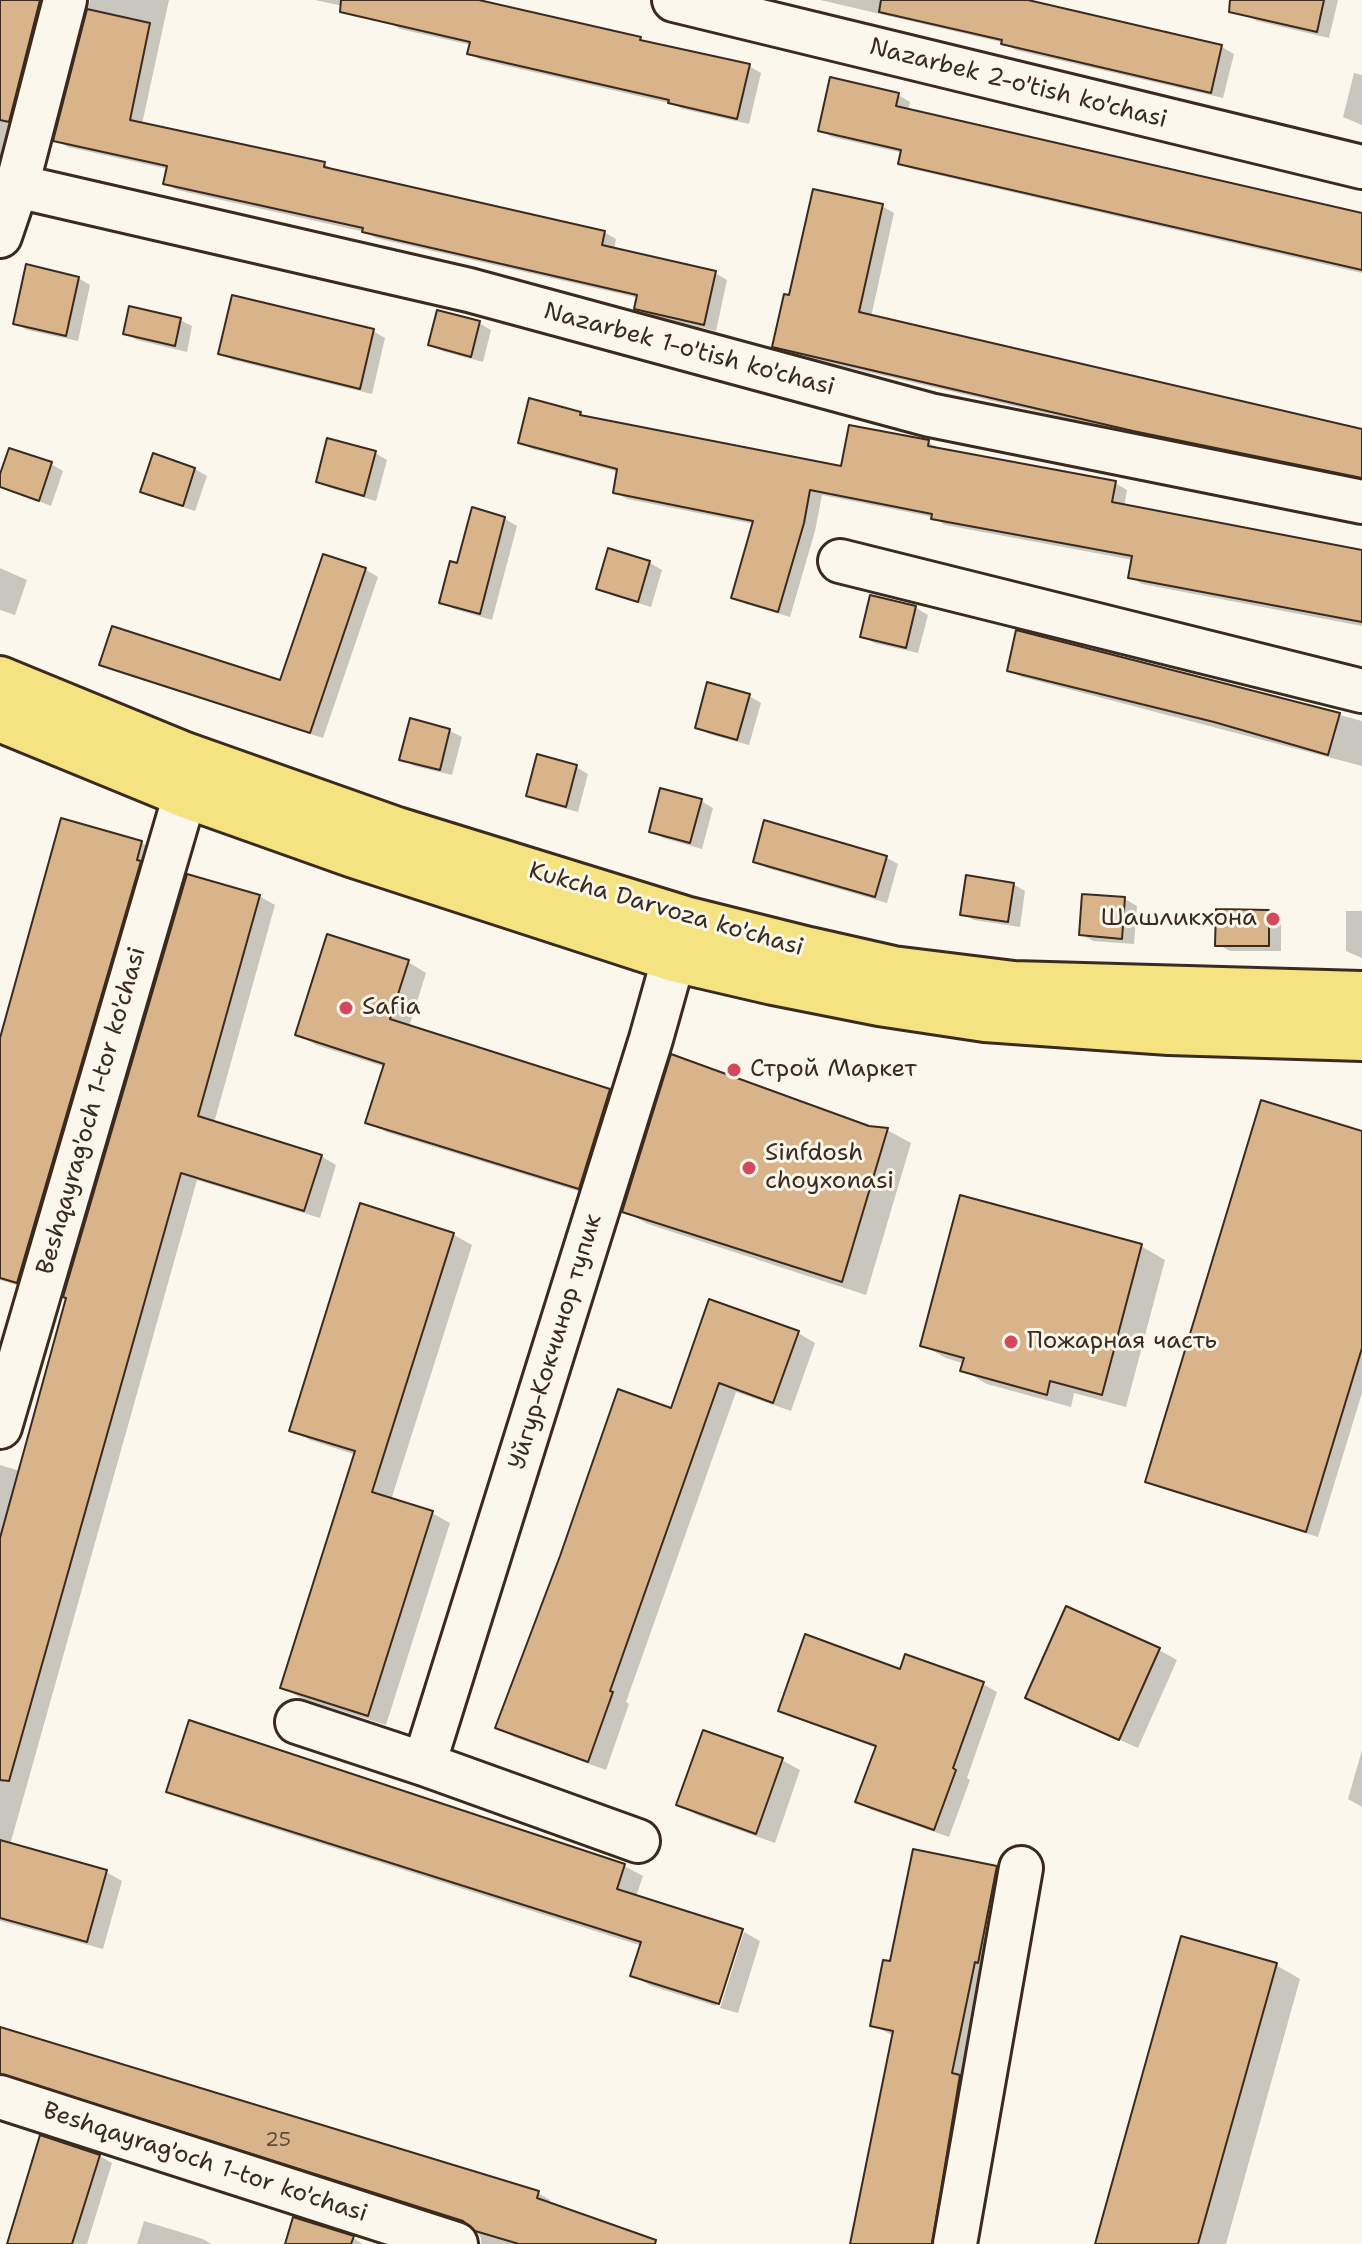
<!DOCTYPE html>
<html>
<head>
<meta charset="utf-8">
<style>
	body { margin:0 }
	canvas { display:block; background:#fbf7ec }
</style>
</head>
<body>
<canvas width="1362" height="2244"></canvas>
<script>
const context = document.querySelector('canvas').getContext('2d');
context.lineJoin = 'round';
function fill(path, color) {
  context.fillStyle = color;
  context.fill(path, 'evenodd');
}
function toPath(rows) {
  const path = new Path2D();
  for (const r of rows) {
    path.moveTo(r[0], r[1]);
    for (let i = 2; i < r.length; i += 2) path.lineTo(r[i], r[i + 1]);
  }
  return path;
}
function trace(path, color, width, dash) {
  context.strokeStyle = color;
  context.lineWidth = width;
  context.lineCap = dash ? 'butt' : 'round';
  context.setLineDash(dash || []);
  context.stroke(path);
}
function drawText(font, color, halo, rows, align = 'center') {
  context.font = font + ' "Shantell Sans",sans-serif';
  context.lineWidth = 6;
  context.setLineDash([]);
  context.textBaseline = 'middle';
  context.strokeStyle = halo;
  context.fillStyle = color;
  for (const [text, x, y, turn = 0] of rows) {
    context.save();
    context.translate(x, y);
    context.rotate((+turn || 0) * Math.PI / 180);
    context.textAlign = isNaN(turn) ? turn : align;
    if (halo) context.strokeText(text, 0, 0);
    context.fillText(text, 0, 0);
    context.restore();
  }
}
fill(toPath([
	[0,0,54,0,0,202],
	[90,0,169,0,142,124,324,164,336,171,604,232,616,239,614,250,715,273,727,280,716,331,648,315,636,308,639,298,376,238,365,232,177,190,165,183,168,169,68,147,56,140],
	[315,0,477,0,749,66,761,73,749,124,683,109,673,104,481,60,469,53,471,45,400,29,388,22,389,16],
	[820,0,1019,0,1222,47,1234,54,1223,98,1015,50,1005,43],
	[1249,0,1338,0,1329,38,1257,21,1245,14],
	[1354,73,1362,75,1362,125,1343,117],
	[898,95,910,102,908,111,1362,215,1362,273,912,169,900,163,903,153,832,137,820,130],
	[882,206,894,213,871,317,1362,430,1362,481,1147,437,787,353,775,346,790,298],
	[78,278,90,285,78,341,27,330,15,323],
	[180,320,192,326,187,352,137,340,125,333],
	[479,323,491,330,483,362,442,351,430,344],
	[373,331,385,338,372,394,233,360,221,353],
	[580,414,589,419,843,468,928,442,940,449,1115,483,1127,490,1124,507,1362,553,1362,626,1142,584,1130,577,1133,560,945,525,933,517,822,495,815,531,790,617,746,604,734,597,754,524,627,499,615,492,619,472,532,449,520,442],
	[375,453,387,460,376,501,330,488,318,481],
	[154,456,195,469,207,476,195,511,154,498,142,491],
	[51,464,63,471,51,506,0,486,0,481],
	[473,509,505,519,517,526,492,620,454,609,442,602,458,565],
	[610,551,650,563,662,570,651,607,611,595,599,588],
	[325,557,366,570,378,577,323,738,114,671,102,664,281,682],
	[0,568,27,580,15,615,0,610],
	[872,597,916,608,928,615,918,653,874,643,862,636],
	[1009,670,1202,678,1362,721,1362,766,1022,677],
	[749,696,761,703,749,745,709,734,697,727],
	[450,731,462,737,452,775,414,766,402,759],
	[538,757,576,767,588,774,578,812,540,802,528,795],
	[701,801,713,808,702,849,663,838,651,831],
	[63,820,142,843,155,851,30,1289,0,1280,0,1047],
	[765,822,887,858,898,864,887,903,767,868,755,861],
	[1013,884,1025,891,1020,927,974,920,962,914],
	[259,896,275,905,214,1123,321,1156,336,1165,320,1218,197,1180,10,1845,106,1872,122,1881,103,1949,0,1921,0,1465,20,1471],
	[1125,899,1137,906,1134,944,1093,941,1081,934],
	[1346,911,1362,911,1362,958,1346,951],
	[1269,912,1281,919,1281,951,1230,951,1217,944],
	[408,962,426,973,409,1027,609,1091,628,1101,597,1197,386,1132,368,1122,385,1067,316,1045,298,1034],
	[869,1128,887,1130,911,1143,866,1295,648,1224,624,1211],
	[1362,1133,1362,1393,1318,1537,1160,1488,1148,1481],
	[361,1205,454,1235,472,1245,391,1500,432,1513,450,1523,386,1725,301,1698,282,1687,356,1455,310,1440,291,1430],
	[1141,1246,1165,1260,1126,1407,1074,1393,1071,1407,987,1384,963,1370,965,1364,946,1358,922,1345],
	[798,1333,815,1343,791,1411,736,1392,626,1702,629,1704,606,1770,514,1737,497,1727,672,1410],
	[1159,1650,1177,1660,1138,1748,1046,1707],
	[901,1671,983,1684,997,1692,967,1778,970,1780,949,1837,872,1810,858,1801,877,1748,795,1718,780,1710],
	[1362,1750,1362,1807,1348,1799],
	[782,1760,800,1770,775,1843,697,1815,679,1804],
	[169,1791,624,1866,643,1876,636,1897,743,1932,740,1932,716,2006,651,1986,633,1975,642,1946,187,1801],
	[996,1868,1014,1879,950,2244,852,2244,894,2036,872,2025],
	[744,1932,760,1941,738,2013,720,2008],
	[1276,1965,1300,1979,1226,2244,1097,2244],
	[0,2029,538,2193,550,2200,549,2204,657,2244,481,2244,481,2238,474,2226,21,2080,8,2080,0,2084],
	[42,2138,100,2156,112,2163,87,2244,9,2244],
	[144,2221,203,2239,211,2244,137,2244],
	[353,2238,363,2244,287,2244]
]), '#0003');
const building = toPath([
	[0,0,40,0,9,122,0,120,0,0],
	[341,0,479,0,641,37,640,40,750,64,737,119,668,103,669,100,467,54,470,42,340,12,341,0],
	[881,0,1028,0,1222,45,1211,93,1001,44,1002,40,879,12,881,0],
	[1230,0,1324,0,1317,32,1229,12,1230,0],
	[87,9,150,23,130,120,325,162,324,167,605,231,602,245,716,271,704,325,634,309,637,295,362,232,363,228,163,184,167,166,53,141,87,9],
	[830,77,899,93,896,106,1362,213,1362,270,898,164,901,150,818,131,830,77],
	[813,189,883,204,859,312,1362,429,1362,478,1133,431,772,347,784,294,789,295,813,189],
	[26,264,79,277,66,336,13,324,26,264],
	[232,295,374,329,360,389,218,354,232,295],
	[129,306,181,318,175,346,123,334,129,306],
	[437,310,480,321,471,357,428,345,437,310],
	[529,398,581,412,580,415,841,466,849,425,929,440,928,446,1116,481,1112,502,1362,550,1362,622,1128,578,1132,556,931,519,932,514,810,490,804,523,778,612,731,598,753,521,613,493,617,469,518,443,529,398],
	[327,438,376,451,364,496,316,482,327,438],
	[9,448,52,462,39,501,0,487,0,474,9,448],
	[153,453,195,468,183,506,140,492,153,453],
	[472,507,505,517,480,614,439,603,450,561,457,563,472,507],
	[608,548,650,561,638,602,596,589,608,548],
	[323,554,366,568,310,733,99,665,112,626,280,680,323,554],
	[870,595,916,606,906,648,860,637,870,595],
	[1016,630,1340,713,1328,755,1214,722,1007,671,1016,630],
	[707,682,750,694,737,740,695,728,707,682],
	[410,718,450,729,440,770,399,760,410,718],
	[537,754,577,765,566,807,526,796,537,754],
	[660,788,702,799,690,843,649,832,660,788],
	[61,818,142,841,137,860,141,861,17,1283,0,1278,0,1038,61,818],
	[764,820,887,856,875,897,753,862,764,820],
	[187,874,260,895,198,1116,322,1155,304,1211,181,1173,9,1781,0,1780,0,1538,66,1298,63,1297,187,874],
	[966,875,1014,883,1008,922,960,915,966,875],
	[1082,894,1125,897,1122,939,1079,935,1082,894],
	[1216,909,1269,910,1269,946,1215,946,1216,909],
	[327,934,409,960,390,1019,610,1089,579,1189,365,1123,384,1064,295,1035,327,934],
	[671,1054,869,1126,888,1128,842,1282,622,1212,671,1054],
	[1261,1100,1362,1131,1362,1348,1306,1532,1145,1482,1261,1100],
	[960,1195,1142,1244,1102,1395,1050,1381,1047,1395,960,1371,964,1358,920,1346,960,1195],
	[360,1203,454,1233,372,1492,433,1511,368,1716,280,1688,355,1451,289,1431,360,1203],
	[709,1299,799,1331,773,1403,719,1383,610,1691,613,1692,588,1762,495,1728,560,1556,618,1389,671,1408,709,1299],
	[1066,1606,1160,1648,1119,1740,1025,1698,1066,1606],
	[805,1634,900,1669,905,1654,984,1682,953,1768,956,1770,934,1830,855,1802,876,1746,778,1711,805,1634],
	[189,1720,625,1864,617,1889,743,1929,719,2004,630,1976,641,1942,166,1792,189,1720],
	[703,1730,783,1758,756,1834,676,1805,703,1730],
	[0,1840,107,1870,87,1942,0,1918,0,1840],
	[913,1849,997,1866,978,1963,975,1962,952,2073,960,2075,932,2244,850,2244,893,2031,870,2026,883,1960,890,1961,913,1849],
	[1181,1936,1277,1963,1198,2244,1095,2244,1181,1936],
	[0,2027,539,2191,537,2198,656,2240,655,2244,519,2244,475,2231,463,2221,0,2074,0,2027],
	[40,2135,100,2155,72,2244,7,2244,40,2135],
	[293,2217,354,2236,351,2244,285,2244,293,2217]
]);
fill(building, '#d9b48b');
trace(building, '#3b2a1e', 2);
const minor = toPath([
	[674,0,1362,167],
	[17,186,469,290,930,415,1362,502],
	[0,236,17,186,65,0],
	[840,561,1362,691],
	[0,1427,185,795],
	[297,1722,424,1764,638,1841],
	[424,1764,651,1039,683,925],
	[0,2097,456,2244],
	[955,2244,1021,1868]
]);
const major = toPath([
	[0,679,185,755,397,830,685,919,809,950,893,969,1014,984,1362,994],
	[0,719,185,795,351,854,674,959,773,982,879,1003,985,1019,1169,1032,1362,1038]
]);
trace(minor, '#3b2a1e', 48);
trace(major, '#3b2a1e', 50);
trace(minor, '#fbf7ec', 42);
trace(major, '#f5e382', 44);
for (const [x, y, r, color] of [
	[1273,919,8,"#d1495b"],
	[346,1008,8,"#d1495b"],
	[734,1070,8,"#d1495b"],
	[749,1168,8,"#d1495b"],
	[1011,1342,8,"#d1495b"]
]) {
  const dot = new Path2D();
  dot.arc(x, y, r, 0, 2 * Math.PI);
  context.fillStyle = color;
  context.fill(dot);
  trace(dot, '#fbf7ec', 3);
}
drawText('20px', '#624c39', null, [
	["25",278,2141]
]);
drawText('24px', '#3b2a1e', '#fbf7ec', [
	["Nazarbek 2-o'tish ko'chasi",1018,84,14],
	["Nazarbek 1-o'tish ko'chasi",689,350,15],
	["Kukcha Darvoza ko'chasi",666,910,16],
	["Beshqayrag'och 1-tor ko'chasi",92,1111,-74],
	["Уйгур-Кокчинор тупик",556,1342,-73],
	["Beshqayrag'och 1-tor ko'chasi",205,2163,18]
]);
drawText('24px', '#3b2a1e', '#fbf7ec', [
	["Шашликхона",1257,919,"right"],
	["Safia",362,1008],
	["Строй Маркет",750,1070],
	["Sinfdosh",765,1154],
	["choyxonasi",765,1182],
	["Пожарная часть",1027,1342]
], 'left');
</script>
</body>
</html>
